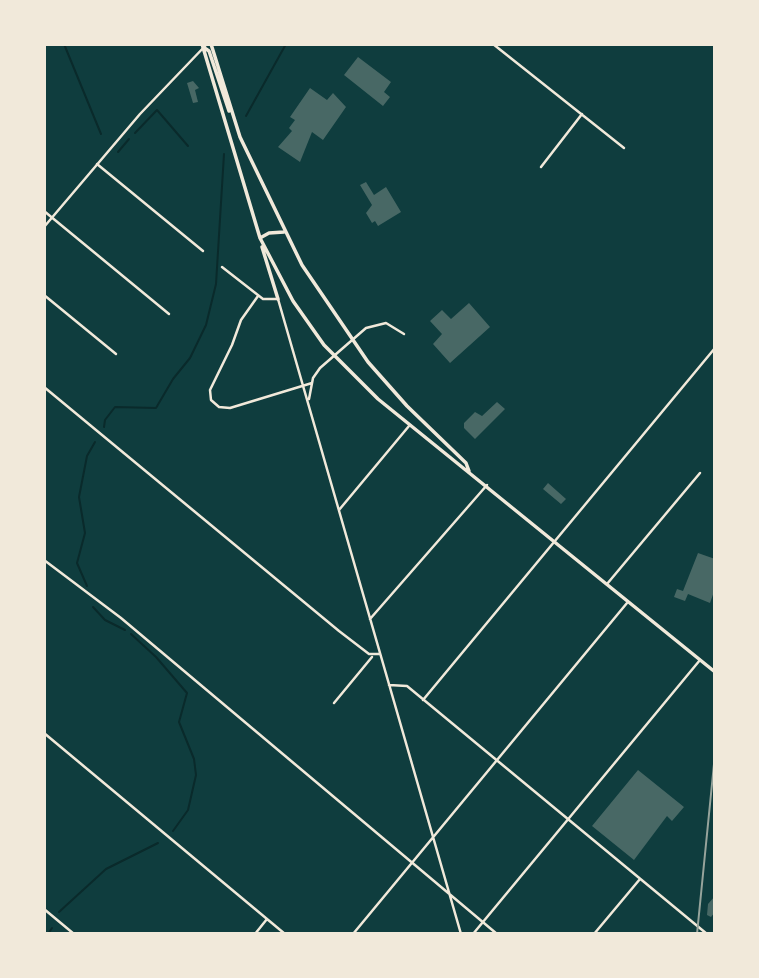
<!DOCTYPE html>
<html>
<head>
<meta charset="utf-8">
<style>
	body { margin:0 }
	#map { position:relative; width:759px; height:978px; overflow:hidden; background:#0f3d3e; font-family:"PT Sans Narrow",sans-serif }
	canvas { display:block }
	.frame { position:absolute; inset:0; border:46px solid #f1e9da; pointer-events:none }
</style>
</head>
<body>
<div id="map">
<canvas width="759" height="978"></canvas>
<div class="frame"></div>
</div>
<script>
const context = document.querySelector('canvas').getContext('2d');
context.lineJoin = 'round';
function toPath(rows) {
  const path = new Path2D();
  for (const r of rows) {
    path.moveTo(r[0], r[1]);
    for (let i = 2; i < r.length; i += 2) path.lineTo(r[i], r[i + 1]);
  }
  return path;
}
function trace(path, color, width, dash) {
  context.strokeStyle = color;
  context.lineWidth = width;
  context.lineCap = dash ? 'butt' : 'round';
  context.setLineDash(dash || []);
  context.stroke(path);
}
function fill(path, color) {
  context.fillStyle = color;
  context.fill(path, 'evenodd');
}
trace(toPath([
	[64,44,101,134],
	[246,116,286,44],
	[135,133,157,110,188,146],
	[118,152,129,139],
	[104,427,105,420,115,407,156,408,173,379,190,358,206,325,216,284,224,154],
	[87,586,77,563,85,533,79,497,87,456,95,442],
	[93,607,105,620,125,630],
	[131,634,156,657,187,693,179,722,194,759,196,775,188,810,173,831],
	[59,912,106,869,158,843],
	[48,934,52,928]
]), '#0a2a2b', 2);
fill(toPath([
	[358,57,391,82,384,92,390,97,383,106,344,75],
	[193,81,199,88,195,90,198,102,193,103,187,83],
	[310,88,327,100,333,93,346,107,323,140,312,132,300,162,278,147,292,131,289,128,295,120,290,117],
	[366,182,374,195,386,187,401,212,378,226,375,221,372,223,366,213,372,205,360,185],
	[469,303,490,327,450,363,433,344,442,334,430,321,442,310,451,319],
	[497,402,505,409,475,439,464,428,464,423,475,412,482,416],
	[548,483,566,499,561,504,543,489],
	[698,553,715,559,715,589,710,603,688,594,685,601,674,597,677,589,683,591],
	[638,770,684,807,672,821,667,816,634,860,592,826],
	[715,896,715,912,711,917,707,915,708,904]
]), '#486865');
trace(toPath([
	[493,44,624,148],
	[97,164,203,251],
	[541,167,582,114],
	[44,211,169,314],
	[222,267,263,299,278,299,461,934],
	[44,295,116,354],
	[258,296,241,320,232,345,210,390,211,400,219,407,230,408,312,383],
	[44,387,339,631,369,654,380,654],
	[309,399,313,378,320,368,366,328,386,323,404,334],
	[339,510,409,426],
	[44,560,121,618,497,934],
	[607,584,700,473],
	[370,619,487,485],
	[389,685,407,686,707,934],
	[423,700,715,348],
	[334,703,372,657],
	[44,733,285,934],
	[44,909,74,934],
	[255,934,267,919],
	[353,934,627,603],
	[473,934,700,660],
	[594,934,640,879]
]), '#f1e9da', 2.5);
trace(toPath([
	[44,227,140,114,207,44]
]), '#f1e9da', 2.5);
trace(toPath([
	[202,44,260,238,293,301,324,345,378,399,715,672],
	[211,44,240,137,302,265,368,362,407,406,466,463,469,471],
	[203,47,209,51,229,111],
	[260,238,269,233,284,232],
	[262,247,278,299]
]), '#f1e9da', 3.5);
trace(toPath([
	[697,934,715,754]
]), '#97a49c', 2);
</script>
</body>
</html>
